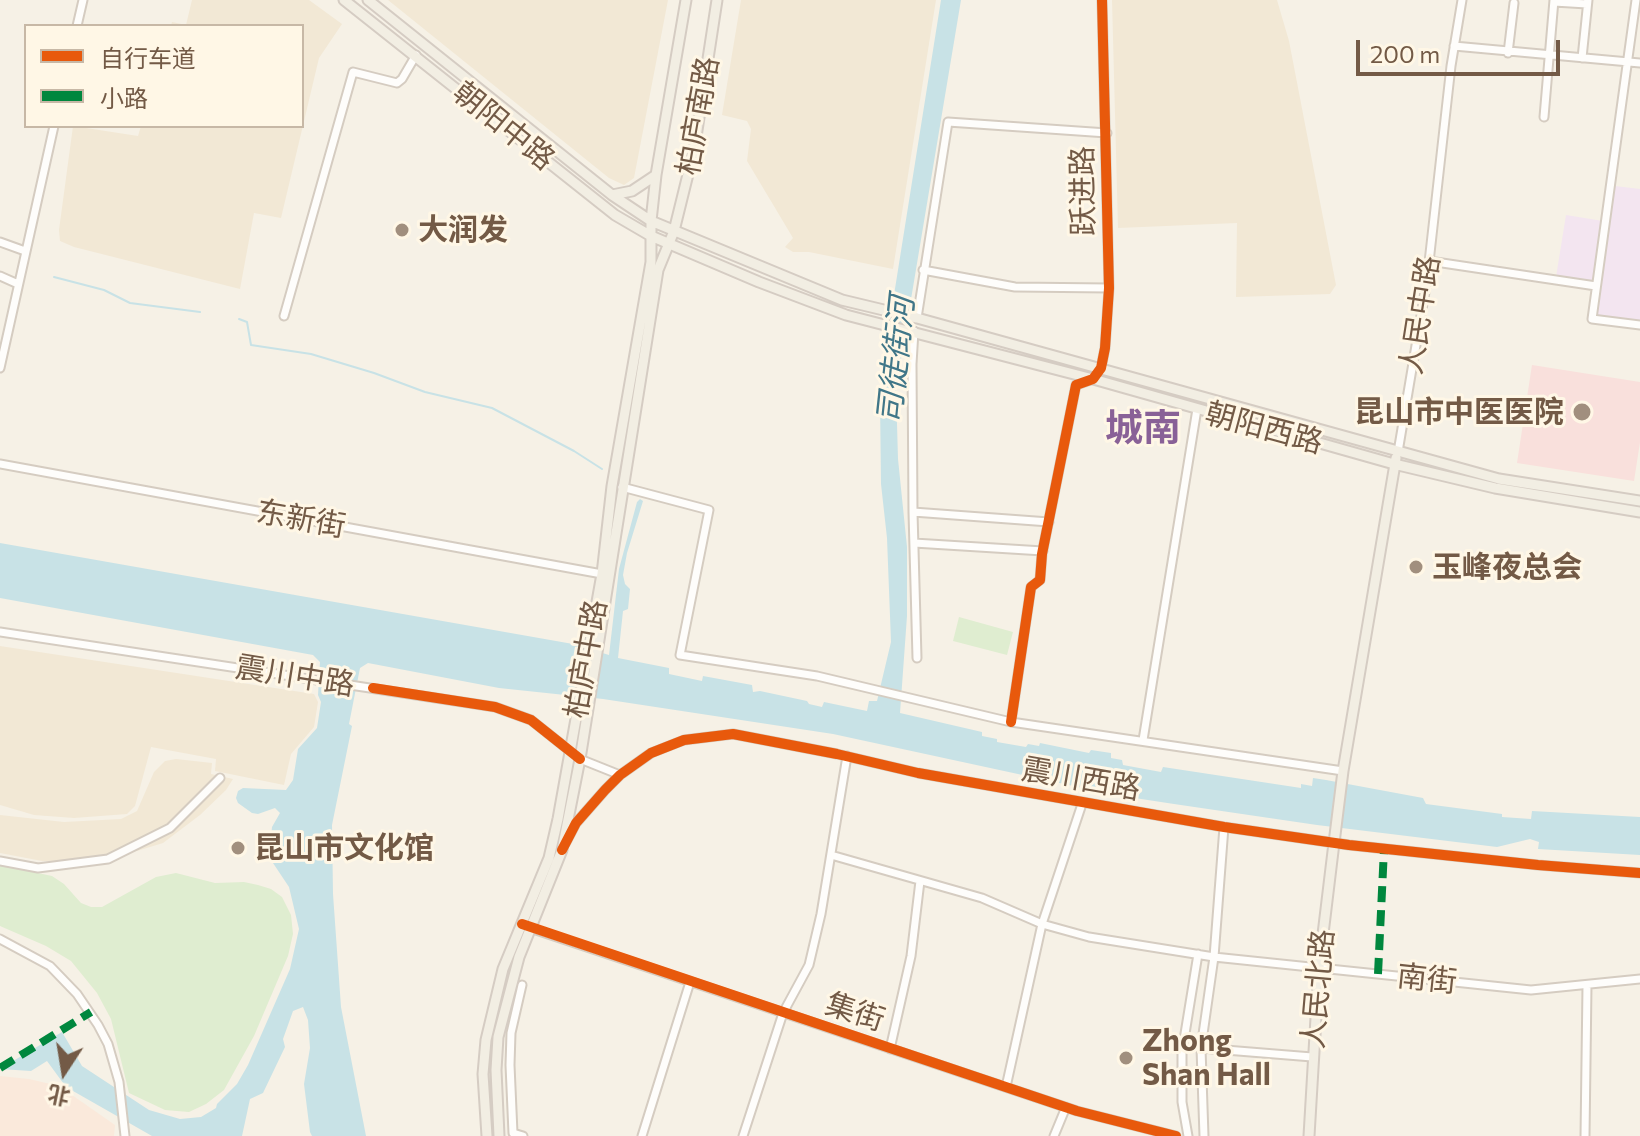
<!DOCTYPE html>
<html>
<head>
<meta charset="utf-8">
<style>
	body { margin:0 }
	#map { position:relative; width:1640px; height:1136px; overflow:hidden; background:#f6f1e6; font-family:Commissioner,"Noto Sans SC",sans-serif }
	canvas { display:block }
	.legend { position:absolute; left:24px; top:24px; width:280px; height:104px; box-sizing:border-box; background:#fff7e6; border:2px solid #c7b8a6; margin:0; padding:10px 14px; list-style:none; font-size:24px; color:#735a46 }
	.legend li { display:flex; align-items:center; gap:16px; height:40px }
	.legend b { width:40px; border:2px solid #c7b8a6 }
	.north { position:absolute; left:24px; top:1032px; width:80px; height:80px; -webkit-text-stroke:6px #fff7e6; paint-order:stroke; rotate:192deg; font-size:22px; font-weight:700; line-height:32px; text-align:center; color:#735a46 }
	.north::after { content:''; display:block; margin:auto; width:28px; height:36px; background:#735a46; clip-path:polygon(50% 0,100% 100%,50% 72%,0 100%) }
	.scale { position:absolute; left:1356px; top:40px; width:204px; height:36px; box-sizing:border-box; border:4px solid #735a46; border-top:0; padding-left:10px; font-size:24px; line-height:28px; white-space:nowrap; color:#735a46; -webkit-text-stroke:6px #fff7e6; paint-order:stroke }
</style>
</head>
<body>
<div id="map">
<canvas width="1640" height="1136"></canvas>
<ul class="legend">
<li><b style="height:10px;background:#e8590c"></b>自行车道</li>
<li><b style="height:10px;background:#00873e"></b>小路</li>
</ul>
<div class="north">北</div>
<div class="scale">200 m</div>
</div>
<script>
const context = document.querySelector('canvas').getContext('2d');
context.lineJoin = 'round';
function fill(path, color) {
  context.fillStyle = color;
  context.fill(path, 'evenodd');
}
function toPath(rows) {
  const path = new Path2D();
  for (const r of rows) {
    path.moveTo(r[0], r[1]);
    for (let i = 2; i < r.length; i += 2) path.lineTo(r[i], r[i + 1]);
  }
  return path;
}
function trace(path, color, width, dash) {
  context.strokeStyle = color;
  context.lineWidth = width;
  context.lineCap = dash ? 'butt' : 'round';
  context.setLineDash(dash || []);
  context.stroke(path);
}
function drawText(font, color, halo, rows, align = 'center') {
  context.font = font + ' Commissioner,"Noto Sans SC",sans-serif';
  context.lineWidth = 6;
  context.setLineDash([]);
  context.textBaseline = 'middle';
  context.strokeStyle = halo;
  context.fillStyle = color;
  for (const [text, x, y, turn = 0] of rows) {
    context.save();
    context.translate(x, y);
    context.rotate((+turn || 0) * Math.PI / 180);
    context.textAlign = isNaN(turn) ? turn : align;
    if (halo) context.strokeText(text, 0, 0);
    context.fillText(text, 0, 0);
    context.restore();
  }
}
fill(toPath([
	[192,0,309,0,342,24,319,58,281,218,254,213,240,289,74,247,60,241,59,230,73,126,138,136,141,126,302,126,302,26,171,26,172,22,186,25],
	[388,0,668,0,634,178,624,185,609,178],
	[741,0,936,0,893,269,809,252,793,252,785,247,793,238,747,161,751,129,747,121,722,115],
	[1112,0,1277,0,1289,41,1336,285,1330,294,1236,297,1237,223,1118,228],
	[0,646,314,694,318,702,314,727,291,754,284,785,215,771,216,759,151,747,135,806,127,814,74,818,34,815,0,805],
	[176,759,212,763,211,774,233,779,226,790,200,815,163,843,114,858,88,862,42,861,0,853,0,815,64,822,121,819,137,811,154,772,165,761]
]), '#f2e8d5');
fill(toPath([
	[0,1076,29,1079,59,1086,115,1125,114,1136,0,1136]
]), '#fae9db');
fill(toPath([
	[1615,186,1640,189,1640,322,1597,316],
	[1566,215,1603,221,1593,283,1556,277]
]), '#f3e5f0');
fill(toPath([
	[1532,365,1640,382,1640,442,1634,481,1517,463]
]), '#f9e0dc');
fill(toPath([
	[959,617,1013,632,1007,655,953,641],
	[0,865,52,876,64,884,81,903,91,907,102,907,156,877,176,873,215,883,244,882,258,885,271,889,282,897,291,915,293,934,288,956,254,1036,224,1090,206,1104,189,1112,165,1110,129,1093,111,1019,97,993,71,961,46,946,0,926]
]), '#dfedd0');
fill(toPath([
	[941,0,961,0,896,389,898,459,907,547,907,616,900,713,982,732,982,736,997,739,997,742,1026,747,1028,744,1039,746,1040,743,1089,753,1091,750,1111,753,1111,758,1122,760,1123,765,1161,772,1163,767,1301,788,1301,784,1312,786,1313,778,1326,780,1423,798,1426,804,1502,814,1502,817,1531,819,1532,811,1640,817,1640,855,1538,849,1539,842,1530,839,1497,847,1317,825,1174,804,1115,795,833,734,603,699,499,688,368,663,360,668,349,724,352,726,332,825,333,894,341,1007,366,1136,312,1136,310,1132,304,1084,310,1048,308,1020,303,1007,293,1011,283,1039,285,1047,263,1093,250,1099,242,1136,152,1136,66,1087,47,1061,31,1071,0,1069,0,1063,8,1064,62,1032,82,1066,149,1110,180,1119,201,1117,216,1108,217,1104,237,1084,248,1065,290,969,299,929,289,887,269,857,272,827,280,813,275,808,258,814,252,813,238,803,236,798,238,791,243,788,286,790,293,780,298,749,317,728,321,702,318,695,320,662,313,655,0,598,0,543,573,644,609,655,619,569,637,502,640,499,643,501,627,553,623,575,625,584,630,589,628,609,623,611,618,658,669,668,669,674,702,681,703,676,752,685,753,692,760,691,807,701,809,704,822,707,824,702,867,711,869,701,877,701,891,642,887,538,881,484,880,400,883,364]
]), '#c8e2e6');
trace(toPath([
	[54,277,104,290,130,303,200,312],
	[239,319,247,322,251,345,311,354,374,373,425,392,492,408,574,451,602,469]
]), '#c8e2e6', 2);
const minor = toPath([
	[1636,0,1592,319,1640,325],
	[1554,2,1587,4],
	[77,26,83,0],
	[1454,46,1640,63],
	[1508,53,1514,3],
	[1582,58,1588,0],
	[1544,117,1554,0],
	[0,242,25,251],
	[1429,261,1596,286],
	[923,270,1015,287,1109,288],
	[0,276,18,284],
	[284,316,353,72,397,83,402,79,416,55],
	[917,318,948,122,1107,133],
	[914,331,912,364,913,512,1049,522],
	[0,368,54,126],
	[1398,452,1427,280,1451,66,1462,0],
	[0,464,602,574],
	[622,487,709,510,680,655,817,676,1011,722,1343,771],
	[913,512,917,658],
	[914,543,1043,551],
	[0,632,495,707,531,720,580,759,620,775],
	[1011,722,1031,587,1040,580,1042,554,1076,385,1093,379,1101,368,1105,348,1109,288,1102,0],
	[1143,740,1197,409],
	[565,844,576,823,605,790,620,775,651,753,684,740,733,734,837,754,918,773,1224,827,1349,845,1538,865,1640,873],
	[831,855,982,898,1042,924,1089,937,1214,957,1531,990,1640,979],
	[0,861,38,868,108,859,170,828,220,778],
	[527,927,1077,1111,1176,1136],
	[0,939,50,966,77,994,98,1025,108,1044,119,1082,125,1136],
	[522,985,511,1033,510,1065,513,1133,523,1136],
	[1201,1048,1312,1057],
	[890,1049,911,956,920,881],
	[1006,1087,1042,924,1082,804],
	[642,1136,690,982],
	[743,1136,783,1013,809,965,821,914,847,756],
	[1054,1136,1066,1107],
	[1188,1136,1182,1102,1182,1052,1198,954],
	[1204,1136,1201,1048,1214,957,1224,827],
	[1585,1136,1587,986]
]);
const major = toPath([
	[344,0,615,215,651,236,759,282,846,315,1093,379,1394,464,1495,488,1640,512],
	[368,0,612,195,651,221,842,300,917,318,1499,479,1640,501],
	[612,195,632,191,656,175],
	[487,1136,483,1074,486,1040,503,969,549,858,558,819,602,574,612,486,651,262,651,221,656,175,686,0],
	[499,1136,496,1070,498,1037,519,957,562,850,580,759,658,270,674,231,694,150,717,0],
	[1309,1136,1319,967,1334,843,1343,771,1396,458]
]);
trace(minor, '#d5ccc1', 11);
trace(major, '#d5ccc3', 13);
trace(minor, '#fefdfb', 7);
trace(major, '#f2eee3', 9);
trace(toPath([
	[1378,974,1384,849],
	[0,1068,91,1012]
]), '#00873e', 8, [16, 8]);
trace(toPath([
	[373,688,495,707,531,720,580,759],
	[1011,722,1031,587,1040,580,1042,554,1076,385,1093,379,1101,368,1105,348,1109,288,1102,0],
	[562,850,576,823,605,790,620,775,651,753,684,740,733,734,837,754,918,773,1224,827,1349,845,1538,865,1640,873],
	[522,924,1077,1111,1176,1136]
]), '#e8590c', 10);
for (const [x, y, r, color] of [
	[402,230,8,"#a18f7e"],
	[1582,412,10,"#a18f7e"],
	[1416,567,8,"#a18f7e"],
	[238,848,8,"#a18f7e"],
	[1126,1058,8,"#a18f7e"]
]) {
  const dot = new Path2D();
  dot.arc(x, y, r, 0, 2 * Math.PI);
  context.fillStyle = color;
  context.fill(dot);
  trace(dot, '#fff7e6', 3);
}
drawText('30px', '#735a46', '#fff7e6', [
	["柏庐南路",698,116,-80],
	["朝阳中路",504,126,39],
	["跃进路",1083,191,-91],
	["人民中路",1420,315,-81],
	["朝阳西路",1264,428,15],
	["东新街",301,519,10],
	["柏庐中路",586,659,-80],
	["震川中路",295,676,9],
	["震川西路",1081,779,10],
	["南街",1427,979,6],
	["人民北路",1318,989,-85],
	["集街",855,1012,18]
]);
drawText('bold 30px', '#735a46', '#fff7e6', [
	["大润发",418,230],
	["昆山市中医医院",1564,412,"right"],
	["玉峰夜总会",1432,567],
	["昆山市文化馆",254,848],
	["Zhong",1142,1041],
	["Shan Hall",1142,1075]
], 'left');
drawText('italic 32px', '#407688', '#fff7e6', [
	["司徒街河",896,360,-84]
]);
drawText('bold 38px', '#896197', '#fff7e6', [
	["城南",1143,428]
]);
</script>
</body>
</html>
